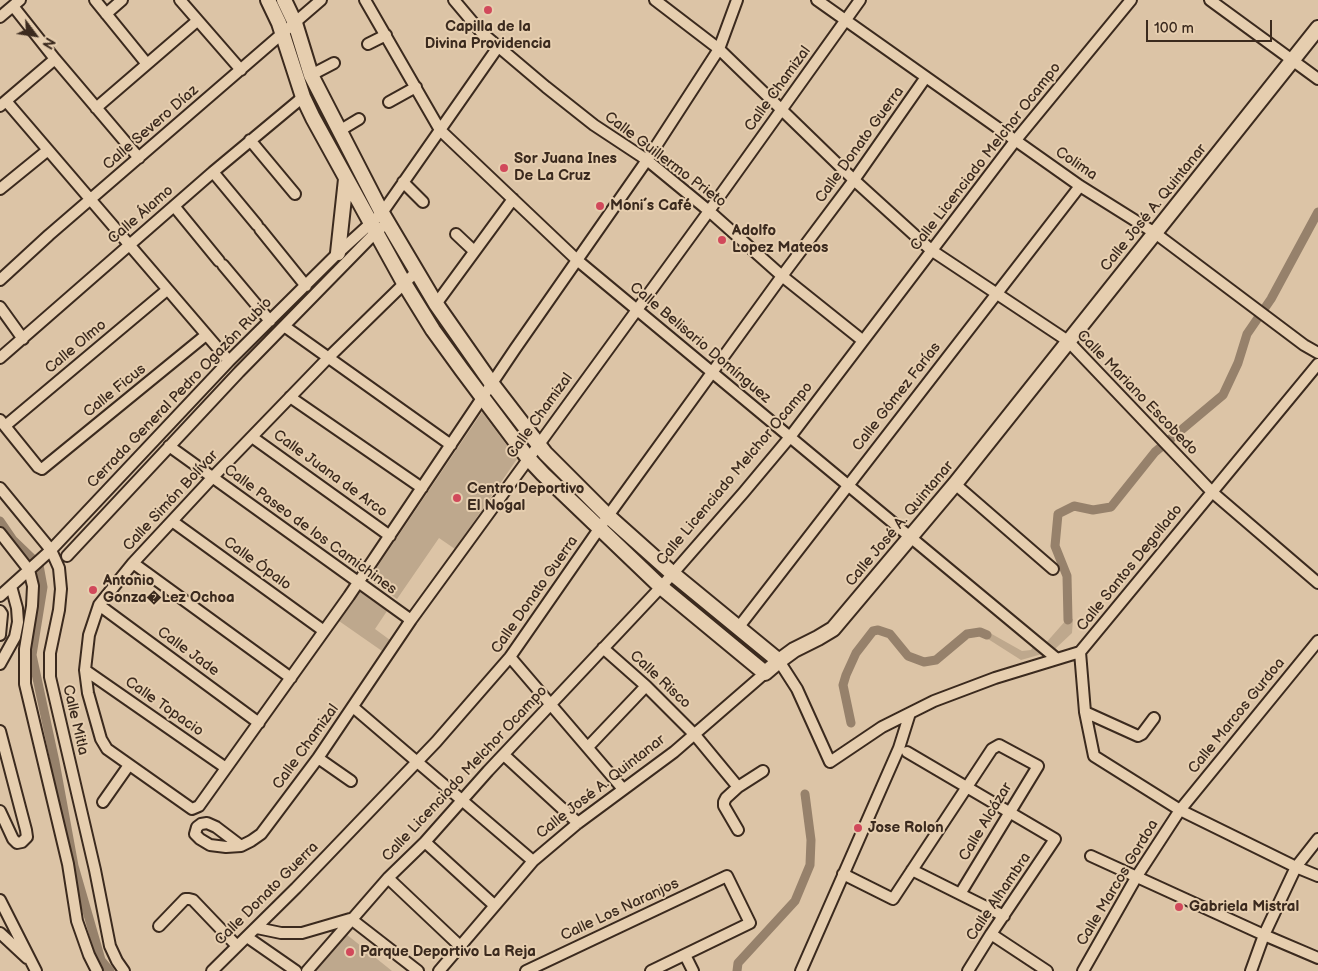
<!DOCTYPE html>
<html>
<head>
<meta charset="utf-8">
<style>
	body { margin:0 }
	#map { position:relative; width:1318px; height:971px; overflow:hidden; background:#dcc4a6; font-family:"Balsamiq Sans",sans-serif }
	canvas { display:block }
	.north { position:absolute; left:10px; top:10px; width:50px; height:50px; -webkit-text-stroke:4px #e6ceaf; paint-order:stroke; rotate:121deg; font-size:14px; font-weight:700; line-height:20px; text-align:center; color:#3b2a1e }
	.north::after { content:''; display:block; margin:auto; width:18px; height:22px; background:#3b2a1e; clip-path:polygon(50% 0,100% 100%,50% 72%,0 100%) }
	.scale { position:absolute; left:1146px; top:20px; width:126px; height:22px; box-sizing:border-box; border:2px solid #3b2a1e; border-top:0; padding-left:6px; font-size:15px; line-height:18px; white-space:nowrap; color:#3b2a1e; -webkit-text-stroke:4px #e6ceaf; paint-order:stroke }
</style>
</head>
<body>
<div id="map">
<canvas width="1318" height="971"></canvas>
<div class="north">N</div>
<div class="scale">100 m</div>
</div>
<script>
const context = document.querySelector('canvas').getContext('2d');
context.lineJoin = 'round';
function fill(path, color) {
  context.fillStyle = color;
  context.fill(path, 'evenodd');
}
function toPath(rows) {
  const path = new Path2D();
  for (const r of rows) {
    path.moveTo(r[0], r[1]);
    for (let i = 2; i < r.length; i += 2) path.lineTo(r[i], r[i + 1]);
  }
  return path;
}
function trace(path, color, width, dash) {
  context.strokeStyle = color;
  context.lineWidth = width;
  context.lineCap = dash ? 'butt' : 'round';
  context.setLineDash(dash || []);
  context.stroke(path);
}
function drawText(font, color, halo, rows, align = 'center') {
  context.font = font + ' "Balsamiq Sans",sans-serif';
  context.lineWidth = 4;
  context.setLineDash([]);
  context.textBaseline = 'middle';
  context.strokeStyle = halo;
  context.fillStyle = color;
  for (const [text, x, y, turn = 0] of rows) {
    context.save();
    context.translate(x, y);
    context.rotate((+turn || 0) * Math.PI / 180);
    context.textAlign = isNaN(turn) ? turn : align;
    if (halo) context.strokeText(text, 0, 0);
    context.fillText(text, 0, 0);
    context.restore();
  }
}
fill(toPath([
	[482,412,517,459,455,549,439,538,397,599,369,579],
	[360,592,387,611,375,629,390,640,382,651,339,621],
	[1067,619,1073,619,1072,633,1055,649,1052,649,1045,644],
	[990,633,1022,651,1031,650,1033,647,1042,654,1021,660,988,639],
	[346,934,392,971,316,971]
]), '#bea88d');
trace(toPath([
	[0,521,13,540,39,565,43,587,32,655,55,762,74,866,101,960,110,971],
	[1068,620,1067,576,1055,546,1058,514,1074,506,1093,510,1111,507,1155,452,1223,395,1238,363,1247,334,1271,299,1318,212],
	[851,723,843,685,846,675,856,653,873,631,878,630,890,634,908,656,924,662,936,660,967,634,980,632,987,635],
	[737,971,738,963,795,901,810,865,811,840,805,794]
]), '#96816b', 9);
const street = toPath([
	[95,0,147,64],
	[180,0,241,70],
	[365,0,440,130,577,260,1057,659],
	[454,0,481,32,546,87,594,125,647,160,709,211,782,276,862,340],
	[655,0,719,49,854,180,931,250,1068,341,1212,492,1318,583],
	[817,0,1080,186,1155,233,1304,345,1318,353],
	[1210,0,1318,79],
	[13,6,55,59,139,158],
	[106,14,122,0],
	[0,17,20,0],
	[368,44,386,35],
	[311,75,334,63],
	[6,101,229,361],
	[389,102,416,87],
	[0,106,55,59],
	[96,108,197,21],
	[339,131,359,119],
	[250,140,295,194],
	[213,172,257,225],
	[403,182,423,202],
	[0,189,48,150],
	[174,206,219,261],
	[260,229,306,286],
	[456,234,474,251],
	[223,265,270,321],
	[416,272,328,358,212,478,133,563,99,605,89,635,85,670,88,693,101,739,107,749,192,809,199,806,349,596,515,349,647,160,719,49,737,0],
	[0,280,49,235,321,0],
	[436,304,513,199],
	[0,307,23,339],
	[284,326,451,445],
	[0,358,213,172,303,97],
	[290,397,422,488],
	[0,420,38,467,42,469,206,335],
	[5,426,167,290],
	[252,437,390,536],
	[169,446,411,620],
	[955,484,1053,569],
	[0,488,51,550,59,568,61,589,59,610,50,653,50,677,95,870,110,946,117,961,124,971],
	[172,521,324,631],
	[0,533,29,570,33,586,32,606,25,649,25,684,68,864,77,921,89,955,97,971],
	[67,556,239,372,375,233,387,223],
	[133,563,291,678],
	[0,596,51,550,229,361,338,253,382,213,498,47],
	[99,605,259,723],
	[0,611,2,614,0,635],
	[738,628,1080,186],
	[603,648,646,686,695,735,738,787],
	[1080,652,1085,712,1094,756,1180,810,1296,867,1318,876],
	[510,657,623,789],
	[779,661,797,689,830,762,882,727,934,701,995,678,1080,652,1318,364],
	[0,664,15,637,18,622,17,608,11,586],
	[85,670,226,768],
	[353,707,533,861],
	[1085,712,1138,736,1142,734,1154,718],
	[0,731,26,830,27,837,22,842,17,843,13,839,0,811],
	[588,747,646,686],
	[907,752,1055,839,991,934,968,971],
	[504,755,578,823],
	[318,758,351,781],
	[103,802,129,765],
	[738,830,724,806,724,802,726,798,738,787,763,771],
	[425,842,494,905],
	[241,846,216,827,207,823,201,824,197,827,195,834,200,839,210,845,226,847,241,846,251,841,261,834,318,758,411,620,709,211,860,0],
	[1091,856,1264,935,1318,958],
	[912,870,1004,916],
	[843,874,893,899,992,749,999,745,1038,766,960,894],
	[388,878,461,947],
	[0,900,36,971],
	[351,919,418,971],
	[159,926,185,899,189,899,193,900,237,946],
	[257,928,281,933,302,933,350,919],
	[0,933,27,958],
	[991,934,1047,971],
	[247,937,296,971],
	[685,955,693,971],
	[212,971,296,888,436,742,510,657,608,516,782,276,854,180,926,77],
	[307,971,388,878,425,842,488,771,661,587,744,492,790,437,1015,141,1131,0],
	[439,971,533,861,578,823,674,752,765,673],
	[526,971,727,876,750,923,651,971],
	[801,971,899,748,910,713],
	[1083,971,1137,876,1180,810,1318,641],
	[1251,971,1264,935,1296,867,1318,839]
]);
const secondary = toPath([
	[268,0,279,23,303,97,313,118,404,283,433,330,462,370,528,458,543,474,661,587,765,673,779,661,794,650,818,638,833,629,955,484,1318,28],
	[284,0,295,23,311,75,382,213,436,304,492,384,545,453,608,516,673,574,779,661],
	[338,253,346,179]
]);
trace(street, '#3b2a1e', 14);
trace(secondary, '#3b2a1e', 18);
trace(street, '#e6ceaf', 10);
trace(secondary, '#e6ceaf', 14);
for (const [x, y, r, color] of [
	[488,10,5,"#d1495b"],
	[504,168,5,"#d1495b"],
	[600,206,5,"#d1495b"],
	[722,240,5,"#d1495b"],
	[457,498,5,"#d1495b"],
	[93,590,5,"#d1495b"],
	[858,828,5,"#d1495b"],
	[1179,907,5,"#d1495b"],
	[350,952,5,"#d1495b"]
]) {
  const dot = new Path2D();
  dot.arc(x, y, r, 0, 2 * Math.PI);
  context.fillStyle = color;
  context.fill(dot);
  trace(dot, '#e6ceaf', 2);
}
drawText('bold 15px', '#3b2a1e', '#e6ceaf', [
	["Capilla de la",488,27,"center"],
	["Divina Providencia",488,44,"center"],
	["Sor Juana Ines",514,159],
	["De La Cruz",514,176],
	["Moni´s Café",610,206],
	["Adolfo",732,231],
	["Lopez Mateos",732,248],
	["Centro Deportivo",467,489],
	["El Nogal",467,506],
	["Antonio",103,581],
	["Gonza�Lez Ochoa",103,598],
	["Jose Rolon",868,828],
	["Gabriela Mistral",1189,907],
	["Parque Deportivo La Reja",360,952]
], 'left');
drawText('15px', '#3b2a1e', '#e6ceaf', [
	["Calle Chamizal",778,89,-54],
	["Calle Severo Díaz",151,128,-41],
	["Calle Donato Guerra",860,145,-54],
	["Calle Licenciado Melchor Ocampo",986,157,-52],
	["Calle Guillermo Prieto",665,160,37],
	["Colima",1076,164,34],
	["Calle José A. Quintanar",1154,208,-51],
	["Calle Álamo",141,215,-41],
	["Calle Belisario Domínguez",700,343,40],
	["Calle Olmo",76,347,-40],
	["Calle Ficus",115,391,-39],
	["Cerrada General Pedro Ogazón Rubio",180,393,-46],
	["Calle Mariano Escobedo",1137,393,46],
	["Calle Gómez Farías",897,397,-52],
	["Calle Chamizal",540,416,-54],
	["Calle Juana de Arco",330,474,36],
	["Calle Licenciado Melchor Ocampo",735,474,-50],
	["Calle Simón Bolívar",171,501,-47],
	["Calle José A. Quintanar",900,524,-50],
	["Calle Paseo de los Camichines",310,530,36],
	["Calle Ópalo",257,564,36],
	["Calle Santos Degollado",1130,568,-51],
	["Calle Donato Guerra",535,595,-55],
	["Calle Jade",188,652,36],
	["Calle Risco",660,680,43],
	["Calle Topacio",164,707,35],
	["Calle Marcos Gurdoa",1237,716,-51],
	["Calle Mitla",75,720,77],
	["Calle Chamizal",306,747,-54],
	["Calle Licenciado Melchor Ocampo",465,774,-47],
	["Calle José A. Quintanar",601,787,-38],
	["Calle Alcázar",986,822,-59],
	["Calle Marcos Gordoa",1118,883,-59],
	["Calle Donato Guerra",267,894,-45],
	["Calle Alhambra",999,897,-56],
	["Calle Los Naranjos",620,910,-25]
]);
</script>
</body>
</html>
